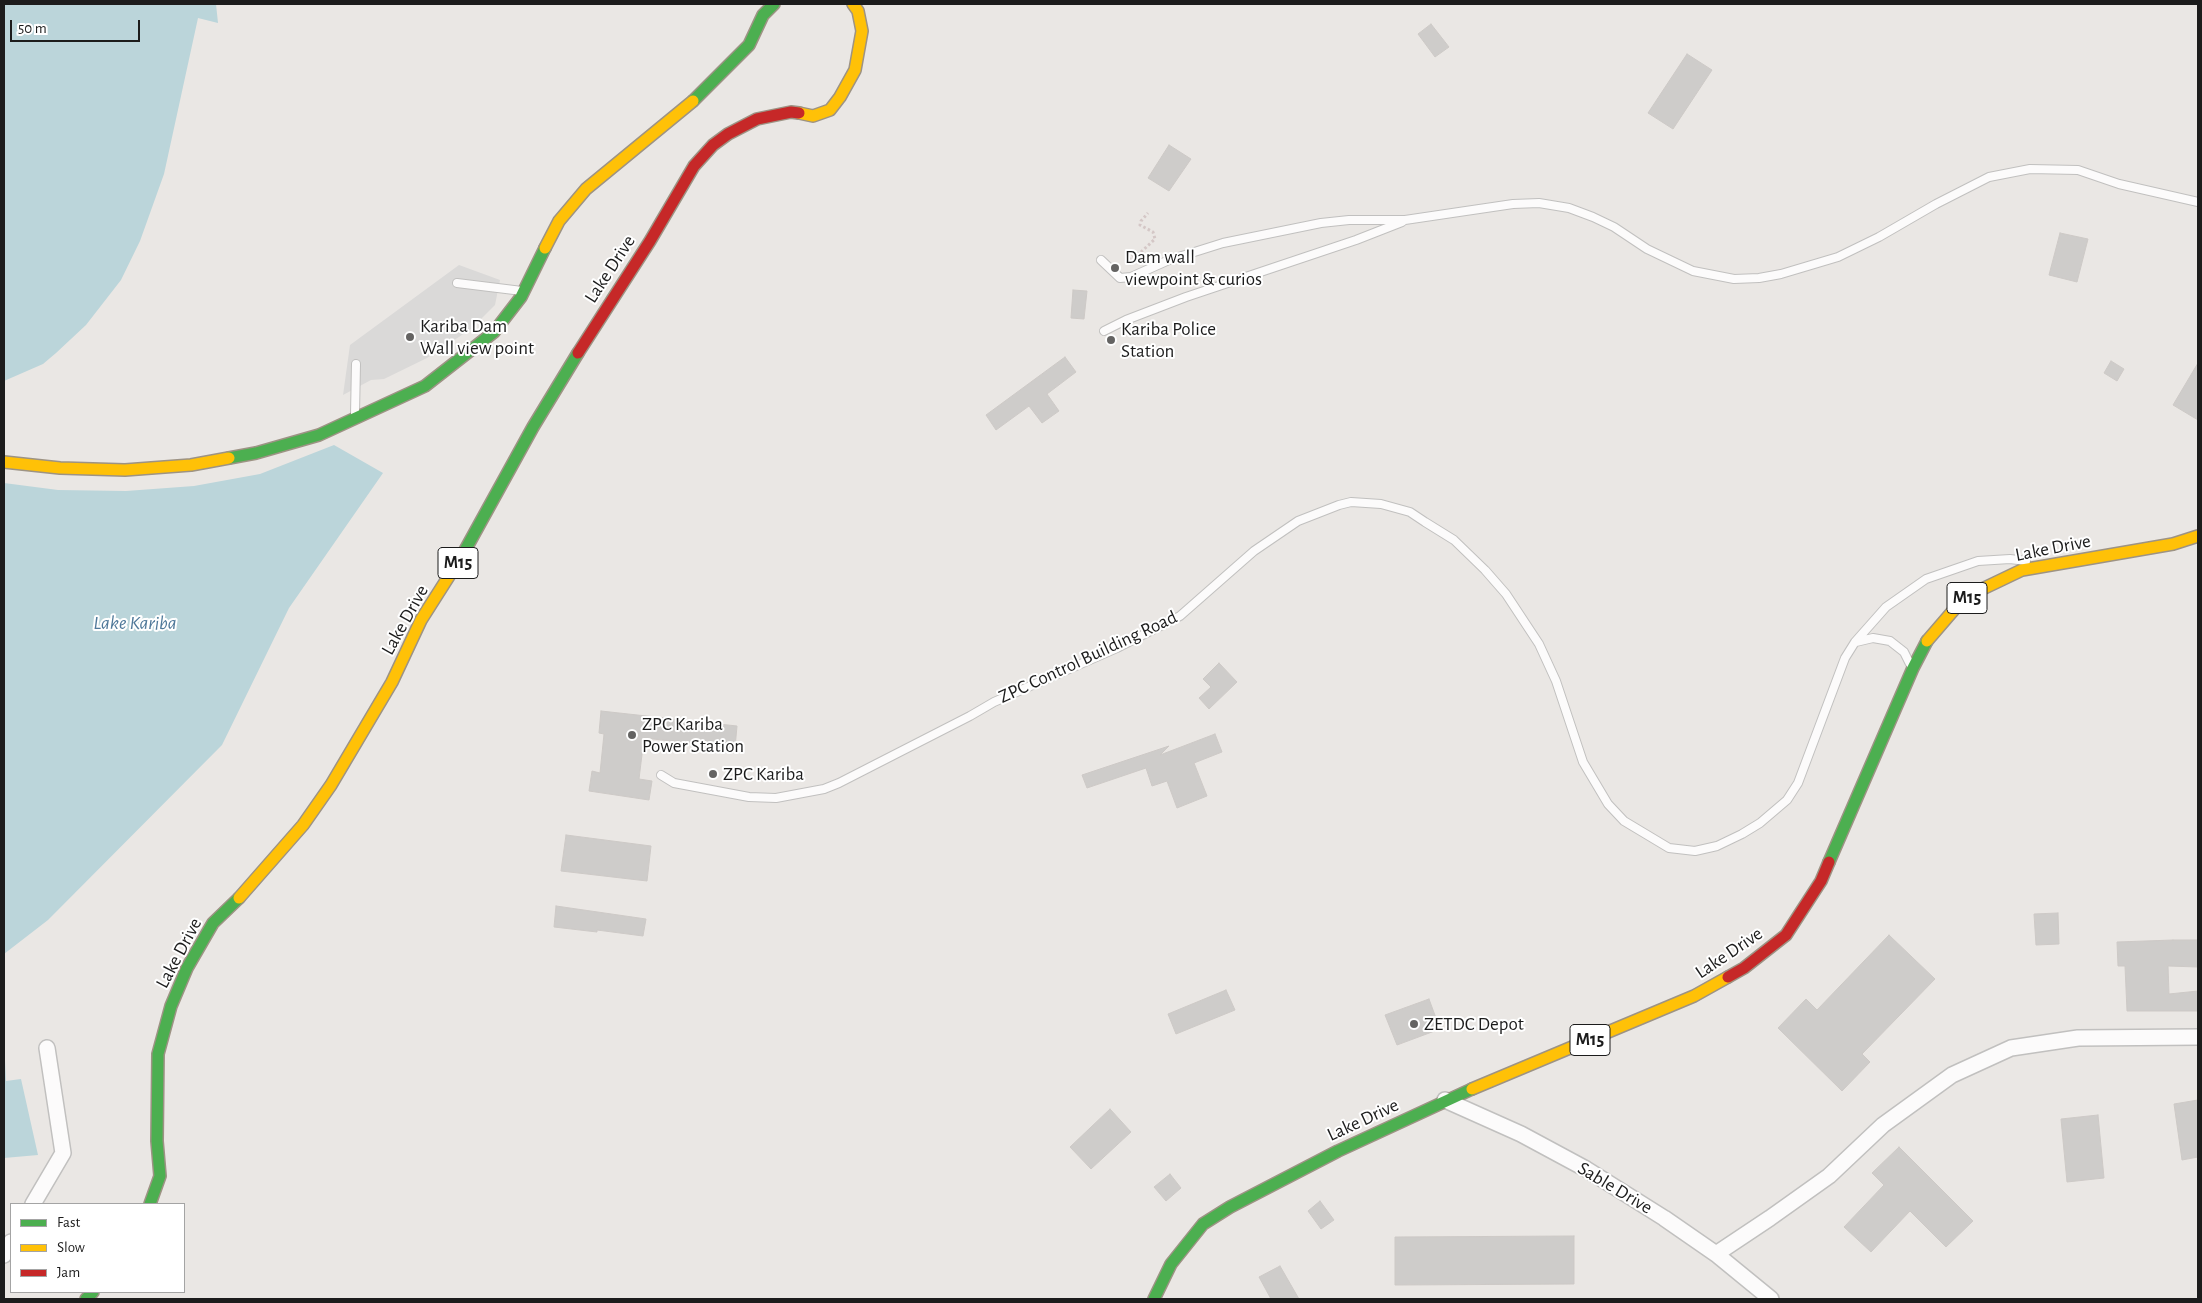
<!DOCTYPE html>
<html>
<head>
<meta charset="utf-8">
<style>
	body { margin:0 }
	#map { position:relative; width:2202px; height:1303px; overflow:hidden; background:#eae7e4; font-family:"Alegreya Sans",sans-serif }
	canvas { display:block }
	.frame { position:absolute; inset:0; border:5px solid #1c1c1c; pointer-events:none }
	.legend { position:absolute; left:10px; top:1203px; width:175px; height:90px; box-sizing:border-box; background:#fff; border:1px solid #a4a4a4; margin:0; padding:6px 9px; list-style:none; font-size:15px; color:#1c1c1c }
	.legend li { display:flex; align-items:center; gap:10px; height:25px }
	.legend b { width:25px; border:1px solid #a4a4a4 }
	.scale { position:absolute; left:10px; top:20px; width:130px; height:22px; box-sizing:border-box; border:2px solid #1c1c1c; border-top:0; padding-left:6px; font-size:15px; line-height:18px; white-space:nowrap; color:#1c1c1c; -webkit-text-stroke:4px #fff; paint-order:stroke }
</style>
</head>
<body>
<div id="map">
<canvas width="2202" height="1303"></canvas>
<div class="frame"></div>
<ul class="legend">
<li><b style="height:6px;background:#4caf50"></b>Fast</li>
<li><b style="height:6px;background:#ffc107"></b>Slow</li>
<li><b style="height:6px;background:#c62828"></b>Jam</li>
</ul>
<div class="scale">50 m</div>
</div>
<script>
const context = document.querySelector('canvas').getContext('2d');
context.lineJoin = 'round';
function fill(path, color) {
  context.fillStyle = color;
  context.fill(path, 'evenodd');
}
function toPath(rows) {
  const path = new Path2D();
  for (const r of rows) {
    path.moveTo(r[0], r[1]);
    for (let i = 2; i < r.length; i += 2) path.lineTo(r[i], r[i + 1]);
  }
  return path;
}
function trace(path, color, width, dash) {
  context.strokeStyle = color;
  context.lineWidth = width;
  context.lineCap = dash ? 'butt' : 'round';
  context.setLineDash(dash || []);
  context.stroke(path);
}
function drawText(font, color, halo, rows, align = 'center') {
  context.font = font + ' "Alegreya Sans",sans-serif';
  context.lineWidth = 4;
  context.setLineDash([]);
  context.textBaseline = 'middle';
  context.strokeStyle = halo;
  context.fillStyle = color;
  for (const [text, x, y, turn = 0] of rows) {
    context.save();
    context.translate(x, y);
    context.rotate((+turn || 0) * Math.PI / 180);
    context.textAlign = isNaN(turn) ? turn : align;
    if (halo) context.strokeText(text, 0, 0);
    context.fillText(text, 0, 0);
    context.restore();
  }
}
fill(toPath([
	[459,265,500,280,495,305,471,329,427,358,384,379,371,380,343,395,350,345]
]), '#dad9d8');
fill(toPath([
	[4,4,216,4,218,23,198,18,164,174,140,241,121,280,86,325,56,353,43,364,4,381],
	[334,445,383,473,289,608,222,745,48,920,4,954,4,483,58,490,126,491,194,486,260,474],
	[4,1040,6,1081,21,1079,38,1155,4,1158]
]), '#bbd5da');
const building = toPath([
	[1431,24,1449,47,1435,57,1418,34,1431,24],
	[1687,54,1712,70,1673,129,1648,113,1687,54],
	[1169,145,1191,159,1169,191,1148,178,1169,145],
	[2060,233,2088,239,2077,282,2049,275,2060,233],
	[1073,290,1087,291,1084,319,1071,318,1073,290],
	[1065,357,1076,372,1047,394,1059,411,1042,423,1029,406,996,430,986,415,1065,357],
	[2111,361,2124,369,2117,381,2104,373,2111,361],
	[2198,363,2198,420,2173,405,2198,363],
	[1219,663,1237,682,1209,709,1199,698,1211,687,1203,679,1219,663],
	[601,711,737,726,735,748,644,738,639,779,652,781,649,800,589,791,592,771,600,773,604,734,599,733,601,711],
	[1215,734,1222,752,1194,763,1207,796,1177,808,1167,781,1152,786,1146,768,1087,788,1082,775,1169,746,1160,755,1215,734],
	[566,835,651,846,647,881,561,871,566,835],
	[556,906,646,919,643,936,597,930,597,932,554,927,556,906],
	[2058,913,2059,944,2036,945,2034,914,2058,913],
	[1889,935,1935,979,1862,1054,1870,1062,1842,1091,1778,1028,1806,999,1817,1010,1889,935],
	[2173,940,2198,940,2198,967,2168,966,2169,994,2198,991,2198,1011,2127,1011,2125,966,2118,966,2117,942,2173,940],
	[1226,990,1235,1010,1176,1034,1168,1014,1226,990],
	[1429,999,1440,1029,1397,1045,1385,1015,1429,999],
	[2198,1100,2198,1157,2182,1160,2174,1104,2198,1100],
	[1110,1109,1131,1132,1091,1169,1070,1147,1110,1109],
	[2098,1115,2104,1178,2067,1182,2061,1119,2098,1115],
	[1899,1147,1973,1221,1946,1247,1910,1211,1871,1252,1844,1227,1884,1185,1872,1173,1899,1147],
	[1170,1174,1181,1188,1166,1201,1154,1187,1170,1174],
	[1320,1201,1334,1220,1321,1229,1308,1211,1320,1201],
	[1574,1236,1574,1284,1395,1285,1395,1237,1574,1236],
	[1280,1266,1299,1299,1271,1299,1259,1277,1280,1266]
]);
fill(building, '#ceccca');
trace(building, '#cdc9c6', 1);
const lane = toPath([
	[1101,260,1120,278,1131,277,1169,260,1223,243,1321,223,1349,220,1405,220,1513,204,1539,203,1569,208,1593,217,1614,227,1647,249,1693,271,1734,279,1759,278,1781,274,1838,257,1879,237,1936,204,1989,177,2030,169,2078,170,2119,184,2198,202],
	[457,283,522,291],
	[1104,331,1126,320,1186,297,1356,240,1402,222],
	[355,414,356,364],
	[1856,642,1873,638,1890,641,1904,652,1910,664],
	[661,775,674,783,749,797,776,798,824,789,839,783,970,716,994,702,1117,648,1180,616,1254,551,1298,521,1339,505,1351,502,1381,504,1410,512,1425,522,1454,540,1485,570,1506,594,1539,644,1556,681,1583,762,1608,804,1624,821,1669,848,1695,851,1717,846,1742,834,1760,823,1787,800,1798,783,1845,658,1855,642,1886,607,1926,579,1978,561,2010,559,2026,561]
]);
const street = toPath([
	[1445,1100,1521,1134,1586,1169,1664,1218,1716,1254,1771,1299],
	[33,1204,63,1153,47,1048],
	[1716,1254,1770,1218,1829,1176,1883,1125,1952,1075,2011,1048,2078,1038,2198,1037],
	[4,1255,11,1242]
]);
const fast = toPath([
	[693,101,749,45,763,15,774,4],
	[229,458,256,453,319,435,425,386,494,332,521,297,545,248],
	[463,554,533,427,578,353],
	[1829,862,1913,668,1927,641],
	[150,1204,160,1176,157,1141,158,1054,171,1006,187,968,213,923,239,898],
	[86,1299,93,1292],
	[1154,1299,1171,1264,1203,1224,1230,1207,1338,1151,1472,1089]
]);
const slow = toPath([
	[799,113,813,116,830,110,840,97,855,70,862,31,858,11,853,4],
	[545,248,559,221,586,189,693,101],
	[4,462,60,468,125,470,191,465,229,458],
	[1927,641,1958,605,1976,592,2022,570,2173,544,2198,536],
	[239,898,303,825,331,785,392,682,421,620,463,554],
	[1472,1089,1694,996,1728,977]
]);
const jam = toPath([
	[578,353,650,241,694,166,713,145,728,134,757,119,791,112,799,113],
	[1728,977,1744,968,1786,935,1821,881,1829,862]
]);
trace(lane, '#c1c0bf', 10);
trace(street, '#c1c0bf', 18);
trace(fast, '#9d9384', 14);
trace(slow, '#9d9384', 14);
trace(jam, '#9d9384', 14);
trace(toPath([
	[1129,265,1130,257,1141,252,1155,239,1153,232,1140,225,1141,221,1148,213]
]), '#d4c7c6', 3, [2.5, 2.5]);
trace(lane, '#fcfbfb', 8);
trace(street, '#fcfbfb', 15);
trace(fast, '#4caf50', 11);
trace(slow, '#ffc107', 11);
trace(jam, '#c62828', 11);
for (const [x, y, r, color] of [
	[1115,268,5,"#646362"],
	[410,337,5,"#646362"],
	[1111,340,5,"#646362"],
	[632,735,5,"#646362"],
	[713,774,5,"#646362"],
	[1414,1024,5,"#646362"]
]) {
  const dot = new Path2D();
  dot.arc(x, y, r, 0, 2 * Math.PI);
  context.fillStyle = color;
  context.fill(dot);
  trace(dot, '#fff', 2);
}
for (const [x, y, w] of [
	[458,563,40],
	[1967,598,40],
	[1590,1040,40]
]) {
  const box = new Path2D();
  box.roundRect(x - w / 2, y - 15.5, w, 31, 4);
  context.fillStyle = '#fff';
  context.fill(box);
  trace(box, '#1c1c1c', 1);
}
drawText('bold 18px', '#1c1c1c', null, [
	["M15",458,563],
	["M15",1967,598],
	["M15",1590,1040]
]);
drawText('19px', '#1c1c1c', '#fff', [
	["Dam wall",1125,257],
	["viewpoint & curios",1125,279],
	["Kariba Dam",420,326],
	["Wall view point",420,348],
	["Kariba Police",1121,329],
	["Station",1121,351],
	["ZPC Kariba",642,724],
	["Power Station",642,746],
	["ZPC Kariba",723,774],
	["ZETDC Depot",1424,1024]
], 'left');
drawText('19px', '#1c1c1c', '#fff', [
	["Lake Drive",610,269,-57],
	["Lake Drive",2053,548,-11],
	["Lake Drive",405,620,-61],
	["ZPC Control Building Road",1088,657,-25],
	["Lake Drive",179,953,-62],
	["Lake Drive",1729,953,-34],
	["Lake Drive",1363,1120,-25],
	["Sable Drive",1615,1188,31]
]);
drawText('italic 20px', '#50799a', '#fff', [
	["Lake Kariba",135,623]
]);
</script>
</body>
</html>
